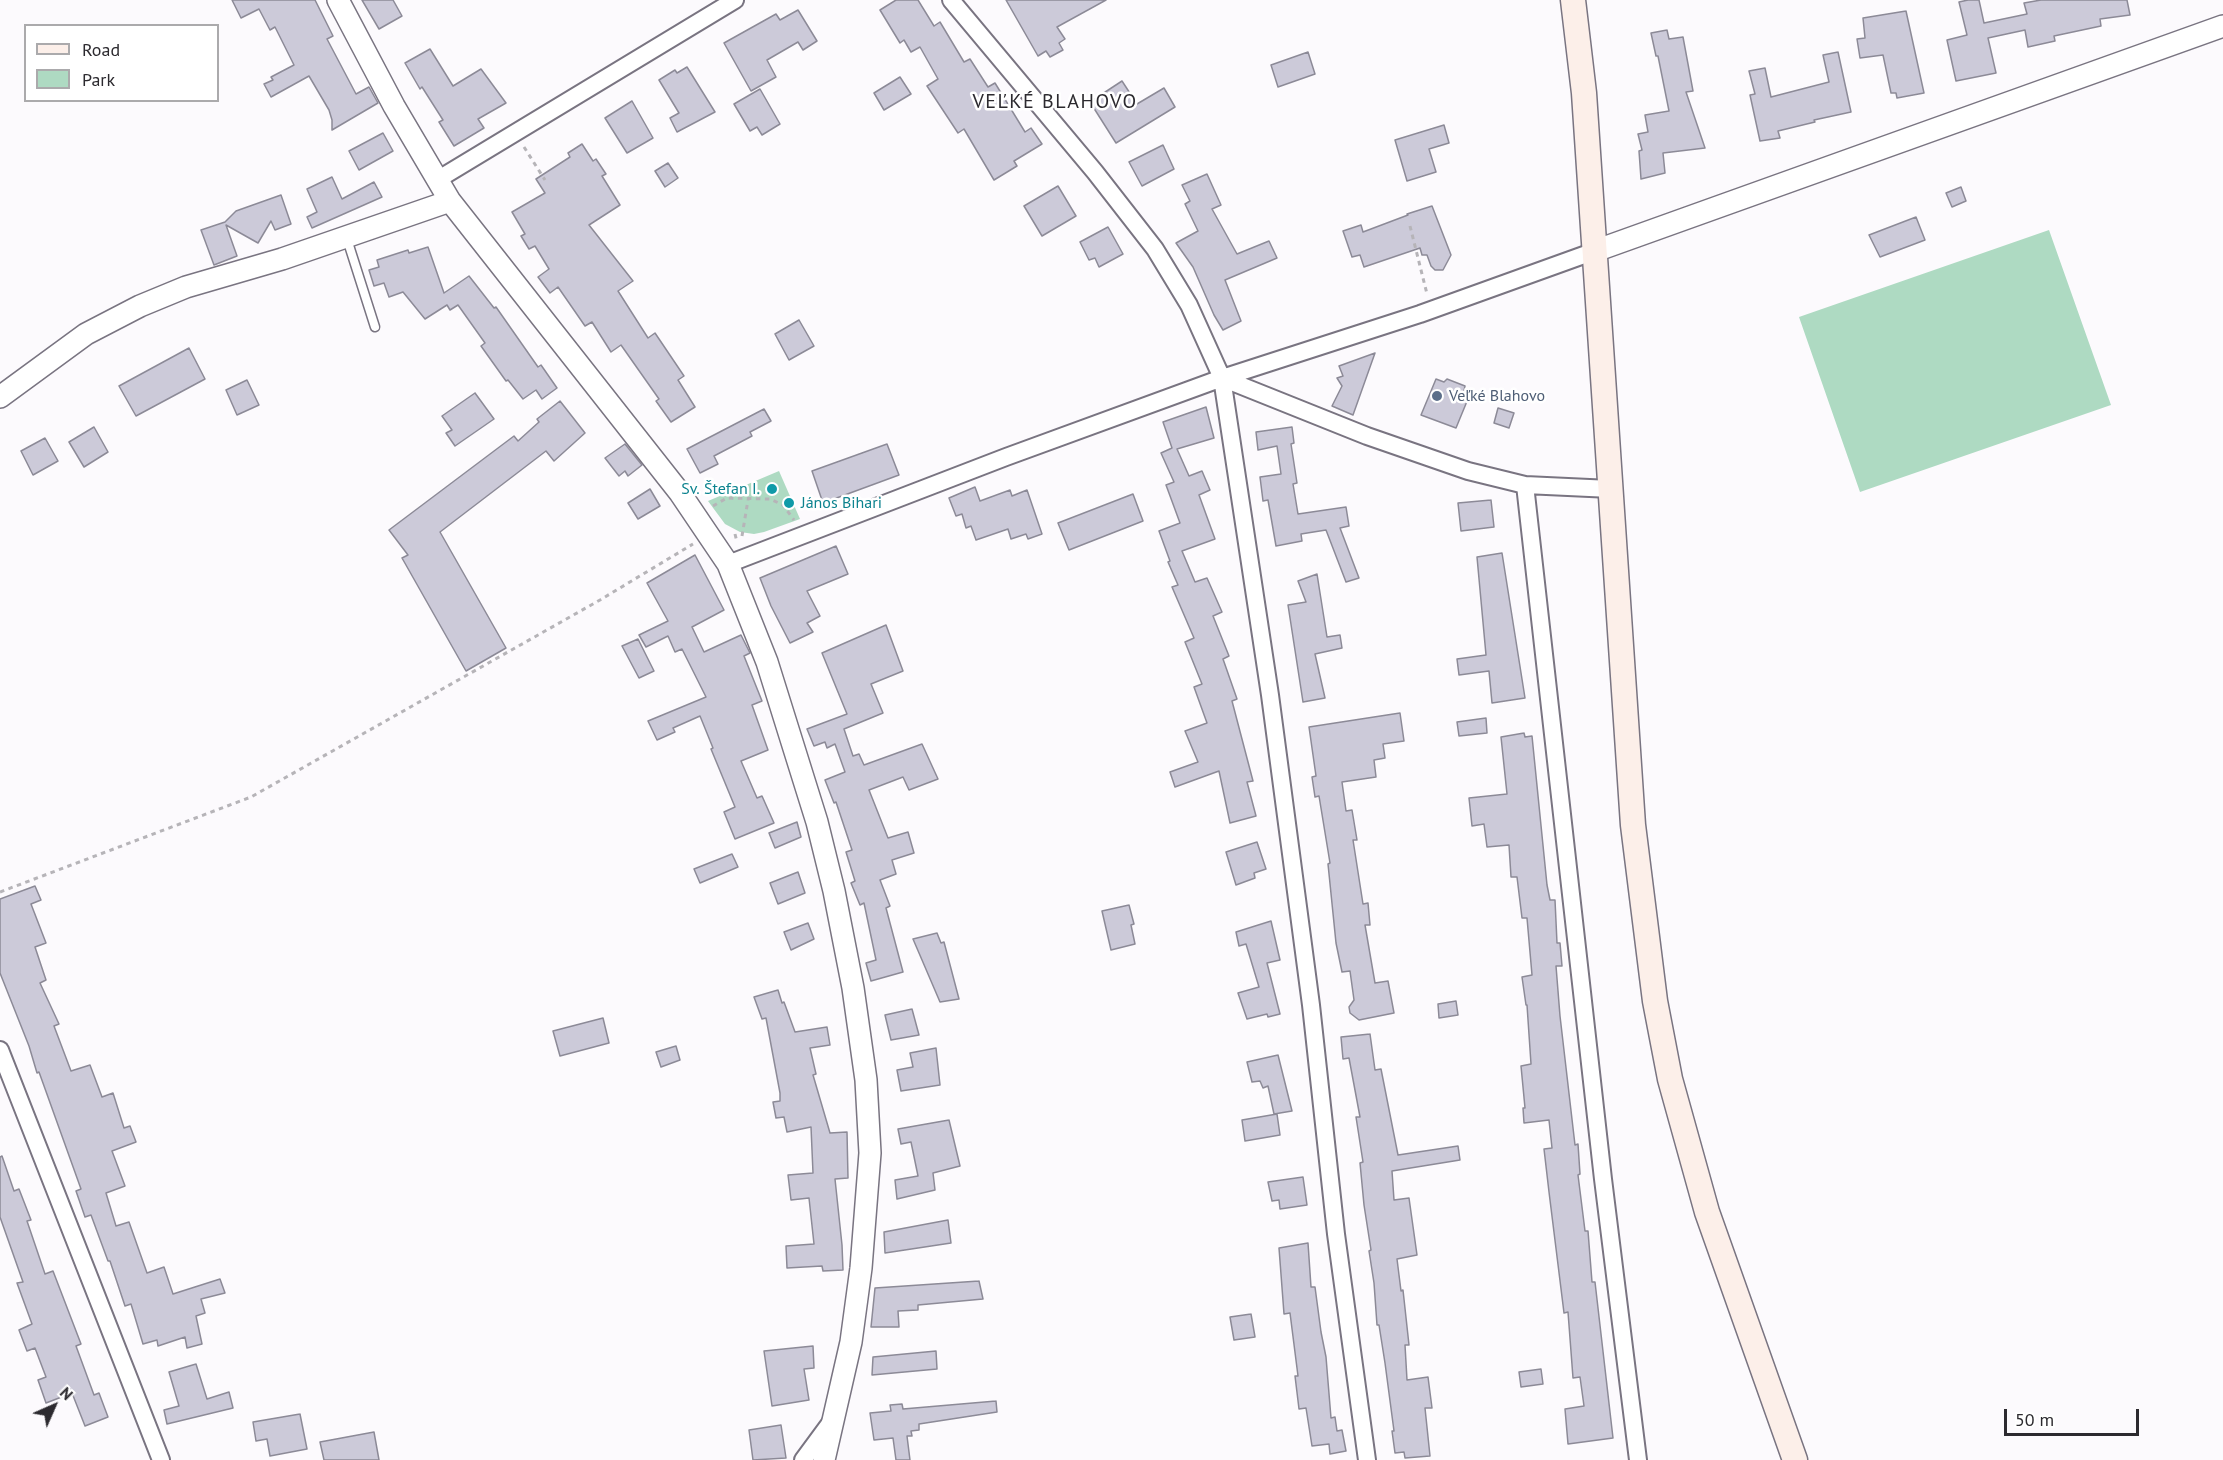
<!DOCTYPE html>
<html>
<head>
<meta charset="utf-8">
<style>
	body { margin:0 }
	#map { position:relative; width:2223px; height:1460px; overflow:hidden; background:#fcfafd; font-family:"PT Sans",sans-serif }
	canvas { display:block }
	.legend { position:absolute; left:24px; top:24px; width:195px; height:78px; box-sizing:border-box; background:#fff; border:2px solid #abaaac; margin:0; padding:8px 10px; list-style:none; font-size:18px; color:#2c2a2f }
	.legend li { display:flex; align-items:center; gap:12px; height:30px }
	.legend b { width:30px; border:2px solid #abaaac }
	.north { position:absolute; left:24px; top:1376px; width:60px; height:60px; -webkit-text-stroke:4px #fff; paint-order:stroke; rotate:45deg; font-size:16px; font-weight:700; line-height:24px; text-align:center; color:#2c2a2f }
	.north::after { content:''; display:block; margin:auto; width:21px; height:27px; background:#2c2a2f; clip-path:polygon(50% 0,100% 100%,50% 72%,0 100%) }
	.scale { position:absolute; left:2004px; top:1409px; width:135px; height:27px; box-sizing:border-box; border:3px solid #2c2a2f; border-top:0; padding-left:8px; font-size:18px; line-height:21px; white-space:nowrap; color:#2c2a2f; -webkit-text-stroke:4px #fff; paint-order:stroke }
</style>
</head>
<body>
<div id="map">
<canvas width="2223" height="1460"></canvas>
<ul class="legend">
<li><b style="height:8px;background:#fcefe9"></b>Road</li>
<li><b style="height:16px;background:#aedac2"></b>Park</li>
</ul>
<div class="north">N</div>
<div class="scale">50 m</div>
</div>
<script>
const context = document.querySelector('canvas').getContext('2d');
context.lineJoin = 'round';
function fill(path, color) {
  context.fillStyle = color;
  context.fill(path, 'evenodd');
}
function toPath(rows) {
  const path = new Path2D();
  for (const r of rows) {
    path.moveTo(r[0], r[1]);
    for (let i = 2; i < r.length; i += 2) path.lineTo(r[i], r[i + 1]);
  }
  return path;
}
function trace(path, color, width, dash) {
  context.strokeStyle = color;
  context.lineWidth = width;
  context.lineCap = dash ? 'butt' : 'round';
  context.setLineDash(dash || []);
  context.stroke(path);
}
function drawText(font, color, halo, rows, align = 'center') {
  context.font = font + ' "PT Sans",sans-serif';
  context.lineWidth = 5;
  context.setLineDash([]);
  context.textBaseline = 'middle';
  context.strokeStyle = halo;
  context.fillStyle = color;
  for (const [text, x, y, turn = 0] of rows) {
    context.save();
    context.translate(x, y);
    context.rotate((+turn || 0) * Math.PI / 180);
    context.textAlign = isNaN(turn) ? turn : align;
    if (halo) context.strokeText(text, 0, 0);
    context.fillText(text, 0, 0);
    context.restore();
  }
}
fill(toPath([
	[2049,230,2111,405,1860,492,1799,317],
	[779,471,800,519,764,532,754,534,740,532,725,524,708,501]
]), '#aedac2');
const building = toPath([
	[232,0,315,0,333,36,327,39,356,94,369,87,378,103,332,130,332,120,329,110,309,76,271,97,264,84,273,80,271,77,294,65,275,27,270,30,259,9,241,18,232,0],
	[362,0,393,0,402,16,379,29,362,0],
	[896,0,918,0,934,26,940,22,964,62,970,59,988,87,995,83,1025,132,1031,128,1042,144,1014,161,1017,166,994,180,964,129,958,133,927,86,938,79,920,47,911,52,904,40,900,43,880,10,896,0],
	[1006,0,1106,0,1057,27,1065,39,1059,43,1063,50,1050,57,1046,51,1038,56,1006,0],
	[1968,0,1979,0,1984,23,2027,14,2024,3,2041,0,2127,0,2130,15,2100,19,2101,26,2054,36,2055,41,2028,47,2025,30,1988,38,1996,73,1956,81,1947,40,1967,35,1959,2,1968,0],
	[798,10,817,41,803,50,798,42,767,60,776,77,751,91,724,43,776,14,780,20,798,10],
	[1906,11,1924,93,1897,98,1896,93,1891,93,1883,55,1860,58,1857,39,1865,38,1863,18,1906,11],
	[1667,30,1669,39,1683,37,1693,91,1686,92,1705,148,1663,153,1665,173,1641,179,1639,151,1642,150,1638,134,1648,132,1645,115,1669,111,1658,56,1656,56,1651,33,1667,30],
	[430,49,453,86,481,69,506,103,478,119,484,128,454,146,439,122,443,120,422,87,420,89,405,63,430,49],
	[1308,52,1315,74,1278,87,1271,65,1308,52],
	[1838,52,1851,112,1814,120,1815,122,1778,131,1780,138,1760,141,1750,95,1755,94,1749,71,1765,68,1771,97,1829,82,1823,55,1838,52],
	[687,67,715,112,677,132,670,118,679,113,659,80,675,70,677,73,687,67],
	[900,77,911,94,884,110,874,93,900,77],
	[1122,81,1137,104,1164,88,1175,107,1116,143,1090,102,1122,81],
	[760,89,780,124,762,135,757,127,750,131,734,104,760,89],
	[632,101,653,138,627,153,605,118,632,101],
	[1444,125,1449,143,1429,149,1436,172,1407,181,1395,140,1444,125],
	[383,133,393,151,359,170,349,151,383,133],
	[582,144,593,161,596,159,606,174,602,176,620,205,589,225,633,281,618,291,648,338,655,333,684,376,678,380,695,407,671,422,656,401,659,399,621,345,611,352,592,322,585,326,558,287,550,293,538,277,549,269,535,246,529,249,521,236,525,234,512,212,545,193,536,179,570,157,568,153,582,144],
	[1163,145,1174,169,1142,186,1129,162,1163,145],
	[668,163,678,178,665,187,655,171,668,163],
	[1207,174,1221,205,1212,209,1237,254,1269,241,1277,258,1225,280,1241,321,1223,330,1214,315,1193,267,1176,243,1198,231,1185,204,1190,201,1182,185,1207,174],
	[332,177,342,199,374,182,382,197,312,228,307,217,317,212,307,189,332,177],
	[1058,186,1076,216,1042,236,1024,206,1058,186],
	[1961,187,1966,201,1952,207,1946,193,1961,187],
	[281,195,291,224,275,230,271,221,258,243,226,225,237,256,214,265,201,230,225,222,236,211,281,195],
	[1432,206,1451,255,1443,270,1435,270,1431,266,1427,255,1422,255,1420,248,1364,267,1360,255,1352,257,1343,231,1361,225,1363,232,1408,215,1407,214,1432,206],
	[1916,217,1925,240,1880,257,1869,235,1916,217],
	[1108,227,1123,254,1099,267,1095,258,1089,260,1080,242,1108,227],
	[428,247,444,293,469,276,494,308,496,307,538,367,541,365,557,388,542,399,536,390,523,399,508,380,506,381,481,346,485,343,458,305,450,310,447,305,425,319,403,292,389,297,384,283,374,286,369,270,379,267,377,260,408,250,409,253,428,247],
	[799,320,814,346,789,360,775,334,799,320],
	[189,348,205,379,136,416,119,386,189,348],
	[1375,353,1353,415,1332,406,1342,386,1337,378,1343,376,1339,366,1375,353],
	[1436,379,1444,382,1447,379,1465,386,1464,391,1470,394,1456,428,1421,415,1436,379],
	[247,380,259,405,237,415,226,390,247,380],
	[475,393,494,419,455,446,446,433,452,430,442,416,475,393],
	[560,401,585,433,554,461,546,451,440,532,506,648,466,671,402,558,408,555,389,530,514,436,518,441,539,422,537,419,560,401],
	[1206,407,1214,438,1177,449,1189,476,1202,471,1210,490,1199,495,1215,539,1182,551,1195,582,1207,578,1222,612,1213,616,1229,656,1223,659,1237,699,1232,701,1253,781,1247,782,1256,816,1230,823,1219,771,1175,787,1170,772,1198,762,1185,731,1207,723,1194,687,1202,684,1185,642,1194,638,1172,587,1178,585,1168,562,1170,561,1159,531,1180,523,1166,485,1174,482,1161,453,1172,448,1163,422,1206,407],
	[1498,408,1514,413,1509,428,1494,423,1498,408],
	[764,409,771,421,750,432,752,436,714,456,718,464,700,473,687,449,764,409],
	[94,427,108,452,84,467,69,442,94,427],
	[1292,427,1294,443,1291,444,1297,483,1293,484,1298,514,1346,507,1349,526,1340,528,1359,578,1346,582,1326,530,1301,534,1302,541,1276,546,1268,500,1263,501,1260,477,1281,474,1277,446,1258,450,1256,432,1292,427],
	[45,438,58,461,33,475,21,451,45,438],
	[625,444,642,465,628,476,625,471,619,476,605,458,625,444],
	[887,444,899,475,823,503,812,471,887,444],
	[975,487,980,501,1010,490,1012,496,1027,490,1042,534,1028,539,1026,534,1011,539,1008,529,976,540,971,526,966,528,962,514,956,516,949,498,975,487],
	[650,489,660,506,638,519,628,503,650,489],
	[1133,494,1143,521,1069,550,1058,523,1133,494],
	[1491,500,1494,527,1461,531,1458,503,1491,500],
	[836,546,848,574,807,591,820,616,807,623,813,632,790,643,771,606,760,578,836,546],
	[1502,553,1525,698,1492,703,1489,671,1459,675,1457,659,1486,655,1477,557,1502,553],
	[695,555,724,610,692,627,704,652,741,635,750,653,744,656,762,701,752,705,768,750,741,761,757,798,762,796,774,823,735,839,724,812,735,807,711,749,713,748,700,716,673,728,675,732,657,740,648,721,706,697,682,649,675,652,668,636,646,647,639,635,668,621,647,583,695,555],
	[1317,574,1327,637,1340,635,1342,648,1315,654,1325,698,1303,702,1288,605,1306,602,1298,581,1317,574],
	[886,625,903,671,871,684,883,713,844,729,853,756,859,754,864,765,922,744,938,779,909,790,903,777,869,790,888,838,908,832,914,853,892,860,896,874,880,880,890,906,886,908,903,972,871,981,866,963,876,960,864,903,860,905,851,883,855,881,846,852,852,850,836,802,834,803,825,780,845,772,835,744,827,748,825,742,814,746,807,729,847,714,822,653,886,625],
	[638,639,654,671,639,678,622,646,638,639],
	[1400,713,1404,741,1383,744,1385,758,1374,760,1376,777,1342,782,1346,811,1352,810,1357,840,1353,840,1363,904,1368,903,1370,925,1365,925,1375,983,1388,981,1394,1013,1359,1020,1350,1013,1349,1007,1354,1000,1350,971,1342,972,1336,943,1328,864,1330,863,1319,796,1315,797,1312,777,1316,776,1309,727,1400,713],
	[1486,718,1487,733,1459,736,1457,722,1486,718],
	[1524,733,1525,737,1532,736,1547,885,1550,900,1555,900,1557,943,1560,943,1562,966,1556,966,1560,1016,1575,1145,1578,1144,1580,1174,1578,1175,1585,1231,1588,1231,1592,1282,1595,1282,1613,1438,1568,1444,1565,1409,1584,1406,1580,1377,1573,1378,1568,1312,1564,1313,1549,1192,1544,1149,1552,1148,1549,1120,1524,1123,1523,1108,1525,1108,1521,1066,1531,1064,1527,1005,1526,1005,1522,977,1532,975,1527,918,1522,918,1517,877,1511,877,1509,845,1487,847,1484,824,1472,826,1469,798,1507,794,1501,737,1524,733],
	[797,822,801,837,775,848,769,833,797,822],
	[1257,842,1266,869,1254,873,1255,878,1236,885,1226,852,1257,842],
	[732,854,738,867,700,883,694,869,732,854],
	[798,872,805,893,778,904,770,883,798,872],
	[35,886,41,900,31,904,46,943,35,947,46,980,40,983,59,1024,54,1026,71,1071,90,1065,102,1097,113,1093,124,1128,130,1126,136,1142,112,1151,125,1186,106,1193,116,1226,129,1222,147,1273,164,1267,173,1294,220,1279,225,1293,201,1299,205,1313,196,1316,202,1344,187,1348,185,1337,158,1346,157,1340,143,1344,131,1304,125,1306,110,1261,108,1261,91,1215,85,1217,76,1191,81,1189,39,1072,37,1073,29,1046,0,973,0,899,35,886],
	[1129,905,1134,924,1131,925,1135,944,1111,950,1102,911,1129,905],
	[1271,921,1280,960,1267,963,1280,1014,1268,1017,1267,1014,1247,1019,1238,993,1259,987,1246,944,1239,946,1236,932,1271,921],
	[808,923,814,939,791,950,784,932,808,923],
	[937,933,941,943,944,942,959,999,940,1002,913,939,937,933],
	[778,990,782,1003,784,1002,795,1032,827,1027,830,1045,810,1048,816,1074,813,1075,830,1133,847,1132,848,1178,835,1179,842,1245,843,1270,823,1271,822,1266,787,1268,786,1246,814,1244,809,1198,791,1200,788,1175,813,1173,811,1127,787,1132,784,1117,776,1118,773,1102,780,1101,780,1093,766,1018,762,1019,754,997,778,990],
	[1456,1001,1458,1015,1439,1018,1438,1004,1456,1001],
	[912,1009,919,1035,891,1040,885,1015,912,1009],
	[603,1018,609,1043,560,1056,553,1031,603,1018],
	[1370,1034,1375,1070,1381,1069,1398,1155,1458,1146,1460,1160,1392,1171,1394,1200,1409,1198,1417,1255,1397,1259,1401,1291,1403,1290,1409,1345,1405,1345,1407,1380,1428,1377,1432,1408,1425,1408,1430,1456,1405,1458,1404,1452,1395,1453,1392,1431,1394,1431,1385,1363,1379,1325,1377,1325,1374,1283,1369,1251,1371,1250,1364,1205,1360,1163,1363,1162,1356,1117,1360,1117,1349,1058,1343,1059,1341,1037,1370,1034],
	[676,1046,680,1060,661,1067,656,1052,676,1046],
	[936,1048,940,1085,901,1091,897,1070,913,1067,910,1053,936,1048],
	[1278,1055,1292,1111,1274,1114,1268,1086,1263,1088,1260,1081,1252,1082,1247,1062,1278,1055],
	[1277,1114,1280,1135,1245,1141,1242,1120,1277,1114],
	[949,1120,960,1166,933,1173,935,1190,897,1199,895,1180,918,1176,911,1142,901,1144,898,1129,949,1120],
	[2,1156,14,1191,19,1189,31,1220,27,1221,45,1274,53,1271,81,1344,76,1346,94,1395,99,1393,108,1417,85,1426,72,1393,46,1403,38,1380,46,1377,35,1348,27,1351,19,1330,32,1324,17,1283,23,1282,0,1217,0,1157,2,1156],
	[1303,1177,1307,1205,1280,1209,1279,1200,1272,1201,1268,1182,1303,1177],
	[948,1220,951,1243,885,1253,884,1232,948,1220],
	[1308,1243,1311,1287,1315,1287,1321,1332,1326,1357,1331,1418,1335,1417,1337,1431,1342,1430,1346,1451,1330,1454,1329,1444,1312,1446,1306,1408,1299,1409,1295,1376,1298,1376,1290,1313,1284,1314,1279,1248,1308,1243],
	[979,1281,983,1299,918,1305,918,1310,898,1311,899,1327,871,1327,875,1288,979,1281],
	[1251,1314,1255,1337,1234,1340,1230,1317,1251,1314],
	[813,1346,814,1368,804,1369,809,1400,772,1406,764,1351,813,1346],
	[936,1351,937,1369,872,1375,873,1357,936,1351],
	[196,1364,207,1399,229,1392,233,1408,167,1424,164,1410,179,1406,169,1372,196,1364],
	[1541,1369,1543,1384,1521,1387,1519,1372,1541,1369],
	[996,1401,997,1412,919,1424,919,1430,911,1431,912,1436,907,1436,910,1460,896,1460,893,1438,874,1440,870,1413,891,1411,890,1405,902,1404,903,1409,996,1401],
	[300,1414,307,1449,270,1456,267,1439,256,1441,253,1422,300,1414],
	[781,1425,786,1458,753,1460,749,1430,781,1425],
	[374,1432,379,1460,324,1460,320,1442,374,1432]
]);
fill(building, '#cccad9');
trace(building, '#8c8a97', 1.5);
const service = toPath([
	[347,239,375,327]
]);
const minor = toPath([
	[951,0,1095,172,1155,249,1189,305,1222,378],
	[437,180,735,0],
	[1525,485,1603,1179,1638,1460],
	[728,564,1006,457,1222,378,1420,314,1595,251],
	[0,1050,161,1460],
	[803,1460,831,1422],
	[1367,1460,1336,1234,1311,1005,1270,695,1222,378,1367,436,1468,471,1525,485,1611,489]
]);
const tertiary = toPath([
	[338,0,394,106,450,201,680,493,728,564,767,662,817,822,834,891,853,988,866,1080,870,1153,861,1268,851,1342,824,1460],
	[1595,251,2223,26],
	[0,397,86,334,140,306,186,287,282,259,450,201]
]);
const secondary = toPath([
	[1573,0,1584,93,1633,825,1655,1001,1670,1079,1707,1212,1795,1460]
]);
trace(service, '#797481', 11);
trace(minor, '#797481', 20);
trace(tertiary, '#797481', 24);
trace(secondary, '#797481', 27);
trace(toPath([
	[524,147,545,180],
	[1410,226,1427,294],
	[713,506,727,498,770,499,783,505,794,520],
	[735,534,737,542],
	[742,536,748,500],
	[0,892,251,797,600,600,693,544]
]), '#b6b4b8', 3, [4.5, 4.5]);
trace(service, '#fff', 8);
trace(minor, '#fff', 16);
trace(tertiary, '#fff', 21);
trace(secondary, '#fcefe9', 24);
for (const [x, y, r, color] of [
	[1437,396,6,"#5c6f8a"],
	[772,489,6,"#0f9aa8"],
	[789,503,6,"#0f9aa8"]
]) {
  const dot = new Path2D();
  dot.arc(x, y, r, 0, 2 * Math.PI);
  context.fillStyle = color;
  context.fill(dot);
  trace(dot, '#fff', 2);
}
drawText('16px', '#4e5e75', '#fff', [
	["Veľké Blahovo",1449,396]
], 'left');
drawText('16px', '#0d838f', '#fff', [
	["Sv. Štefan I.",760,489],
	["János Bihari",801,503,"left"]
], 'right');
context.letterSpacing = '1.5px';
drawText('20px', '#2c2a2f', '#fff', [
	["VEĽKÉ BLAHOVO",1055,102]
]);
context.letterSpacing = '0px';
</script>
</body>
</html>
